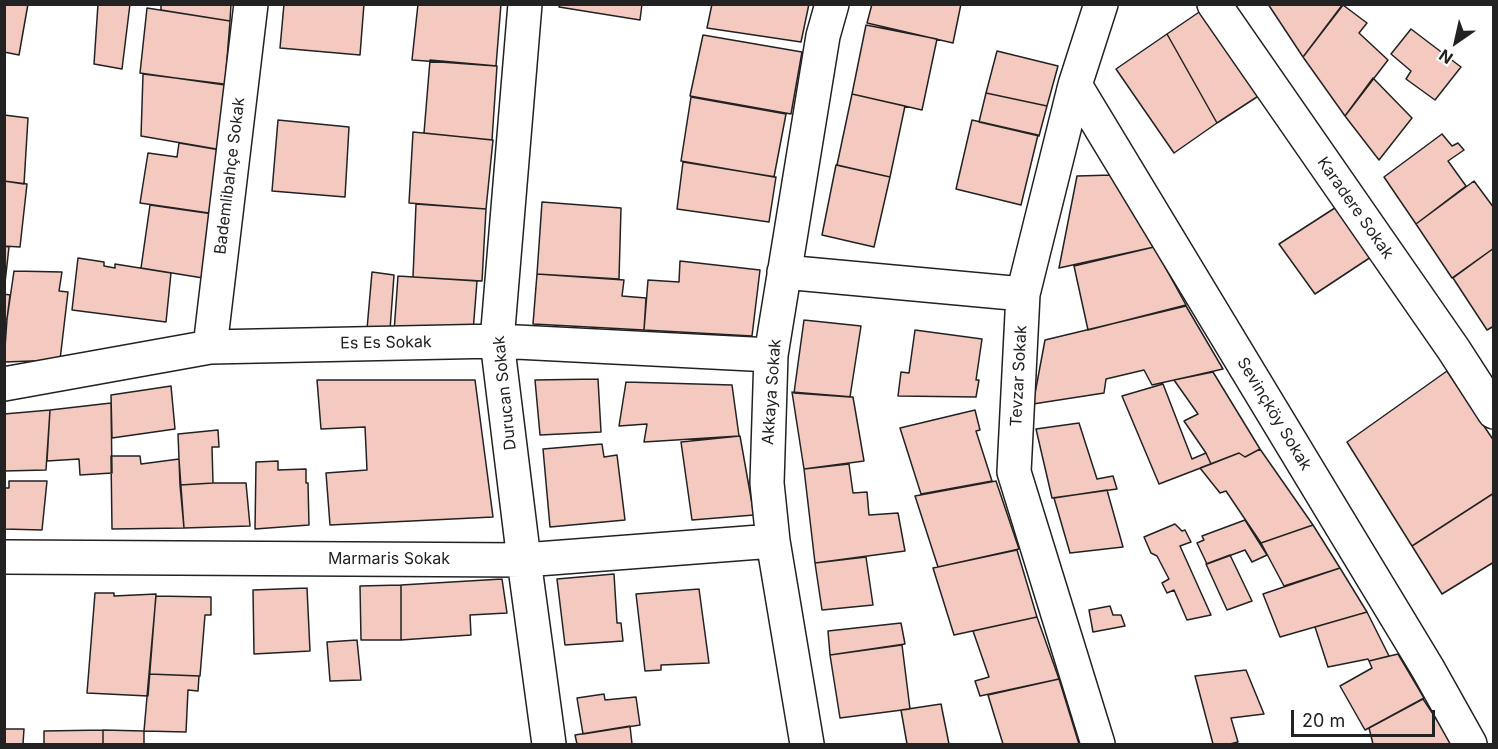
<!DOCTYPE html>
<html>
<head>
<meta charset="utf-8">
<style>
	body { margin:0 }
	#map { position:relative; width:1498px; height:749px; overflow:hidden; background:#fff; font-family:Inter,sans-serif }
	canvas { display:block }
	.frame { position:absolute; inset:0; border:6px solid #222; pointer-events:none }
	.north { position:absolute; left:1426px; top:12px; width:60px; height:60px; -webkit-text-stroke:4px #fff; paint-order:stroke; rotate:214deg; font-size:16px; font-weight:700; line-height:24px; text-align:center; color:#222 }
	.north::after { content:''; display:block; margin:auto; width:21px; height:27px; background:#222; clip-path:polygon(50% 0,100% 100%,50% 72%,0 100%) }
	.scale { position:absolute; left:1291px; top:710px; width:144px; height:27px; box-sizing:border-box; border:3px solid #222; border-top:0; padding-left:8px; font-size:18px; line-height:21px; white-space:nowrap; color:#222; -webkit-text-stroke:4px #fff; paint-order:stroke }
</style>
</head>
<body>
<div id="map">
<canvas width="1498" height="749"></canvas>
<div class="frame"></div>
<div class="north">N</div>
<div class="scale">20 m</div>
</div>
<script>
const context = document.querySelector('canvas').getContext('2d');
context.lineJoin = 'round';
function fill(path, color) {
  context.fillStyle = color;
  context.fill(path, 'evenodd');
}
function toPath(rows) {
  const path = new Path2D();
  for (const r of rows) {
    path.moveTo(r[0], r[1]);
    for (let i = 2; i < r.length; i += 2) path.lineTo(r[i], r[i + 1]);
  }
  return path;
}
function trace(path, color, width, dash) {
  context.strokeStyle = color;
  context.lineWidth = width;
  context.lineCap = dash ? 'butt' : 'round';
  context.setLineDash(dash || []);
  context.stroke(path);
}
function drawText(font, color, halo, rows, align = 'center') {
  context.font = font + ' Inter,sans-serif';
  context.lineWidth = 4.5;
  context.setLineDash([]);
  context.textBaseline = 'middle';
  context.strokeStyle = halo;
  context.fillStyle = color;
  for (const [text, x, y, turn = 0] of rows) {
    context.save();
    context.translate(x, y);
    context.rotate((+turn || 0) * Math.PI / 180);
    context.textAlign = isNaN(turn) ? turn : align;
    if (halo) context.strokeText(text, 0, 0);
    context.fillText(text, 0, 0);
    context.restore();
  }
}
const building = toPath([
	[4,4,28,4,19,55,4,52,4,4],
	[98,4,130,4,122,69,94,64,98,4],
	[161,4,231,4,230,21,161,10,161,4],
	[284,4,364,4,360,55,280,48,284,4],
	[418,4,501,4,496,66,412,60,418,4],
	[560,4,642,4,640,20,559,7,560,4],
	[712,4,809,4,801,42,707,28,712,4],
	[872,4,961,4,953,43,867,23,872,4],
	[1268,4,1343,4,1303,57,1268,4],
	[1343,5,1367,23,1359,33,1388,60,1345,116,1303,57,1343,5],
	[1208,6,1263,93,1217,123,1167,34,1208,6],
	[147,8,230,21,225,85,140,73,147,8],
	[866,25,937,39,922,110,852,94,866,25],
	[1411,29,1461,67,1435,100,1406,79,1411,71,1391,54,1411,29],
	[1167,34,1217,123,1174,153,1116,69,1167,34],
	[703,35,802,52,791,114,690,96,703,35],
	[997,51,1058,66,1047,106,986,93,997,51],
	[430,60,497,66,492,140,424,133,430,60],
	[143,74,224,84,222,150,141,136,143,74],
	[1373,78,1412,118,1379,160,1345,116,1373,78],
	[986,93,1047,106,1039,136,979,122,986,93],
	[852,94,905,106,890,177,837,165,852,94],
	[691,97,786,114,774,177,681,161,691,97],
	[4,115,28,118,24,184,4,181,4,115],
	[278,120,349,127,345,197,272,191,278,120],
	[972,120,1038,135,1021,205,956,189,972,120],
	[413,132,493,140,486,209,409,203,413,132],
	[1442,134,1452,146,1458,143,1464,150,1448,161,1466,186,1416,224,1384,177,1442,134],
	[179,143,220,150,209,213,140,203,148,153,177,157,179,143],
	[683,162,776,177,769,222,677,209,683,162],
	[836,165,890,177,874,247,822,235,836,165],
	[1112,175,1154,247,1059,268,1077,176,1112,175],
	[4,181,27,184,20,247,4,246,4,181],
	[1474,181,1494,208,1494,248,1452,278,1416,224,1474,181],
	[542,202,621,208,619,279,537,274,542,202],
	[416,204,486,209,482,281,413,277,416,204],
	[1341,204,1374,255,1315,294,1279,244,1341,204],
	[150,205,213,214,203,278,141,268,150,205],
	[4,246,9,247,4,292,4,246],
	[1154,247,1186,305,1088,330,1074,266,1154,247],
	[1494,248,1494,326,1487,330,1453,278,1494,248],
	[78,258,104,262,104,266,115,268,115,264,171,273,166,322,72,310,78,258],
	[680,261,760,270,752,336,644,330,648,280,679,282,680,261],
	[14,271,62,272,59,291,68,292,60,360,4,362,7,319,14,271],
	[372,272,394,275,390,330,367,329,372,272],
	[537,274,624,280,622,296,646,298,644,330,533,324,537,274],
	[398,276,477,281,473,332,394,332,398,276],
	[4,294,10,295,7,319,4,319,4,294],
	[1186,306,1223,369,1152,385,1144,370,1106,379,1104,393,1033,404,1045,340,1186,306],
	[804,320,861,326,850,397,794,393,804,320],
	[915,330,982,339,976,380,979,380,976,397,898,396,901,372,909,373,915,330],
	[1447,371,1494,441,1494,493,1412,546,1347,442,1447,371],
	[1213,372,1260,449,1245,457,1239,453,1211,464,1206,453,1184,421,1198,414,1174,380,1213,372],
	[598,379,601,432,540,435,535,380,598,379],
	[317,380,475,380,493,517,330,525,326,473,367,470,365,427,321,429,317,380],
	[626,382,732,385,739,436,644,442,647,424,619,426,626,382],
	[1163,384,1192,459,1206,453,1211,464,1159,484,1122,396,1163,384],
	[171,386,175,429,112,438,111,395,171,386],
	[792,392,853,397,864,461,804,469,792,392],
	[111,403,112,473,80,475,79,459,47,461,50,410,111,403],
	[50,410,46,470,4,471,4,414,50,410],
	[975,410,980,430,976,431,992,481,921,494,900,428,975,410],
	[1079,423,1097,479,1113,476,1117,489,1052,498,1036,429,1079,423],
	[218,430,219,447,212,447,213,483,180,485,178,434,218,430],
	[740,436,754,515,692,520,681,442,740,436],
	[602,444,604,457,617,455,625,520,550,527,543,449,602,444],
	[1260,449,1313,525,1261,543,1226,491,1220,493,1200,468,1239,453,1245,457,1260,449],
	[111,456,140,456,141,464,179,459,184,528,112,529,111,456],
	[278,461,278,470,306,469,306,483,308,483,309,525,255,529,256,462,278,461],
	[849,464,853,493,867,492,869,515,898,513,905,551,815,563,804,469,849,464],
	[9,481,47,481,42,530,4,529,4,488,9,488,9,481],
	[996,481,1019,549,938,567,915,496,996,481],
	[213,483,246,483,250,526,184,528,180,485,213,483],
	[1107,490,1123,547,1070,553,1054,498,1107,490],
	[1494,493,1494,562,1442,594,1412,546,1494,493],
	[1245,520,1267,555,1252,562,1245,550,1207,564,1197,543,1204,540,1202,536,1245,520],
	[1175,524,1182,531,1185,530,1191,542,1180,546,1211,615,1187,620,1174,590,1167,593,1162,583,1169,579,1157,556,1151,553,1144,537,1175,524],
	[1313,525,1340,568,1284,586,1261,543,1313,525],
	[1017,550,1037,617,954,635,933,568,1017,550],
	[1230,555,1252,601,1227,610,1206,564,1230,555],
	[866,557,873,605,822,610,815,563,866,557],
	[1340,568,1367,612,1280,637,1263,594,1340,568],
	[614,574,617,623,621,623,623,641,565,645,557,579,614,574],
	[502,579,507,613,470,615,471,635,401,640,401,585,502,579],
	[401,585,401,640,361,640,360,586,401,585],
	[307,588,310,651,254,654,253,590,307,588],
	[699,589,709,663,661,665,661,670,645,671,636,594,699,589],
	[95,593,114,593,114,596,156,594,148,696,87,693,95,593],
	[156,596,211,597,211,615,205,615,200,676,149,674,156,596],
	[1110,606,1113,615,1121,615,1125,626,1093,632,1089,610,1110,606],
	[1367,612,1389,656,1369,661,1368,659,1328,667,1315,627,1367,612],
	[1037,617,1059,679,980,696,975,681,989,677,973,631,1037,617],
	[901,623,905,644,830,655,828,631,901,623],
	[357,640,361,680,330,681,327,642,357,640],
	[902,645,910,709,840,718,830,655,902,645],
	[1398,654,1424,698,1365,730,1340,686,1372,668,1369,661,1398,654],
	[1246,670,1264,714,1231,718,1238,742,1230,744,1213,744,1195,676,1246,670],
	[149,674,199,676,198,691,188,690,186,732,144,731,149,674],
	[1059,679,1079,744,1003,744,988,695,1059,679],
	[604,694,605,700,636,697,640,725,583,734,577,698,604,694],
	[1423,699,1453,744,1373,744,1369,728,1423,699],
	[941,704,949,744,907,744,901,710,941,704],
	[630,726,632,744,577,744,575,735,630,726],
	[4,729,24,729,23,744,4,744,4,729],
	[103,730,144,731,144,744,103,744,103,730],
	[103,730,103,744,44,744,44,731,103,730]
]);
fill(building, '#f3c9c0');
trace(building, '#222', 1.5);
const street = toPath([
	[525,4,497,341,524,560,549,744],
	[1214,4,1454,350,1494,412],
	[1075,85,1428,669,1470,744],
	[784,272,1023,294],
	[210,347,251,4],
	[4,384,210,347,497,341,771,355],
	[4,557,524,560,773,541],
	[807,744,773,541,767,483,771,355,823,36,832,4],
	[1098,744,1014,472,1023,294,1075,85,1101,4]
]);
trace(street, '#222', 36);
trace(street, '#fff', 33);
drawText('16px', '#222', '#fff', [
	["Bademlibahçe Sokak",230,176,-83],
	["Karadere Sokak",1355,208,55],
	["Es Es Sokak",386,343,-1],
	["Tevzar Sokak",1019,376,-87],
	["Akkaya Sokak",772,392,-86],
	["Durucan Sokak",505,393,-96],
	["Sevinçköy Sokak",1274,414,59],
	["Marmaris Sokak",389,559]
]);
</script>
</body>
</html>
